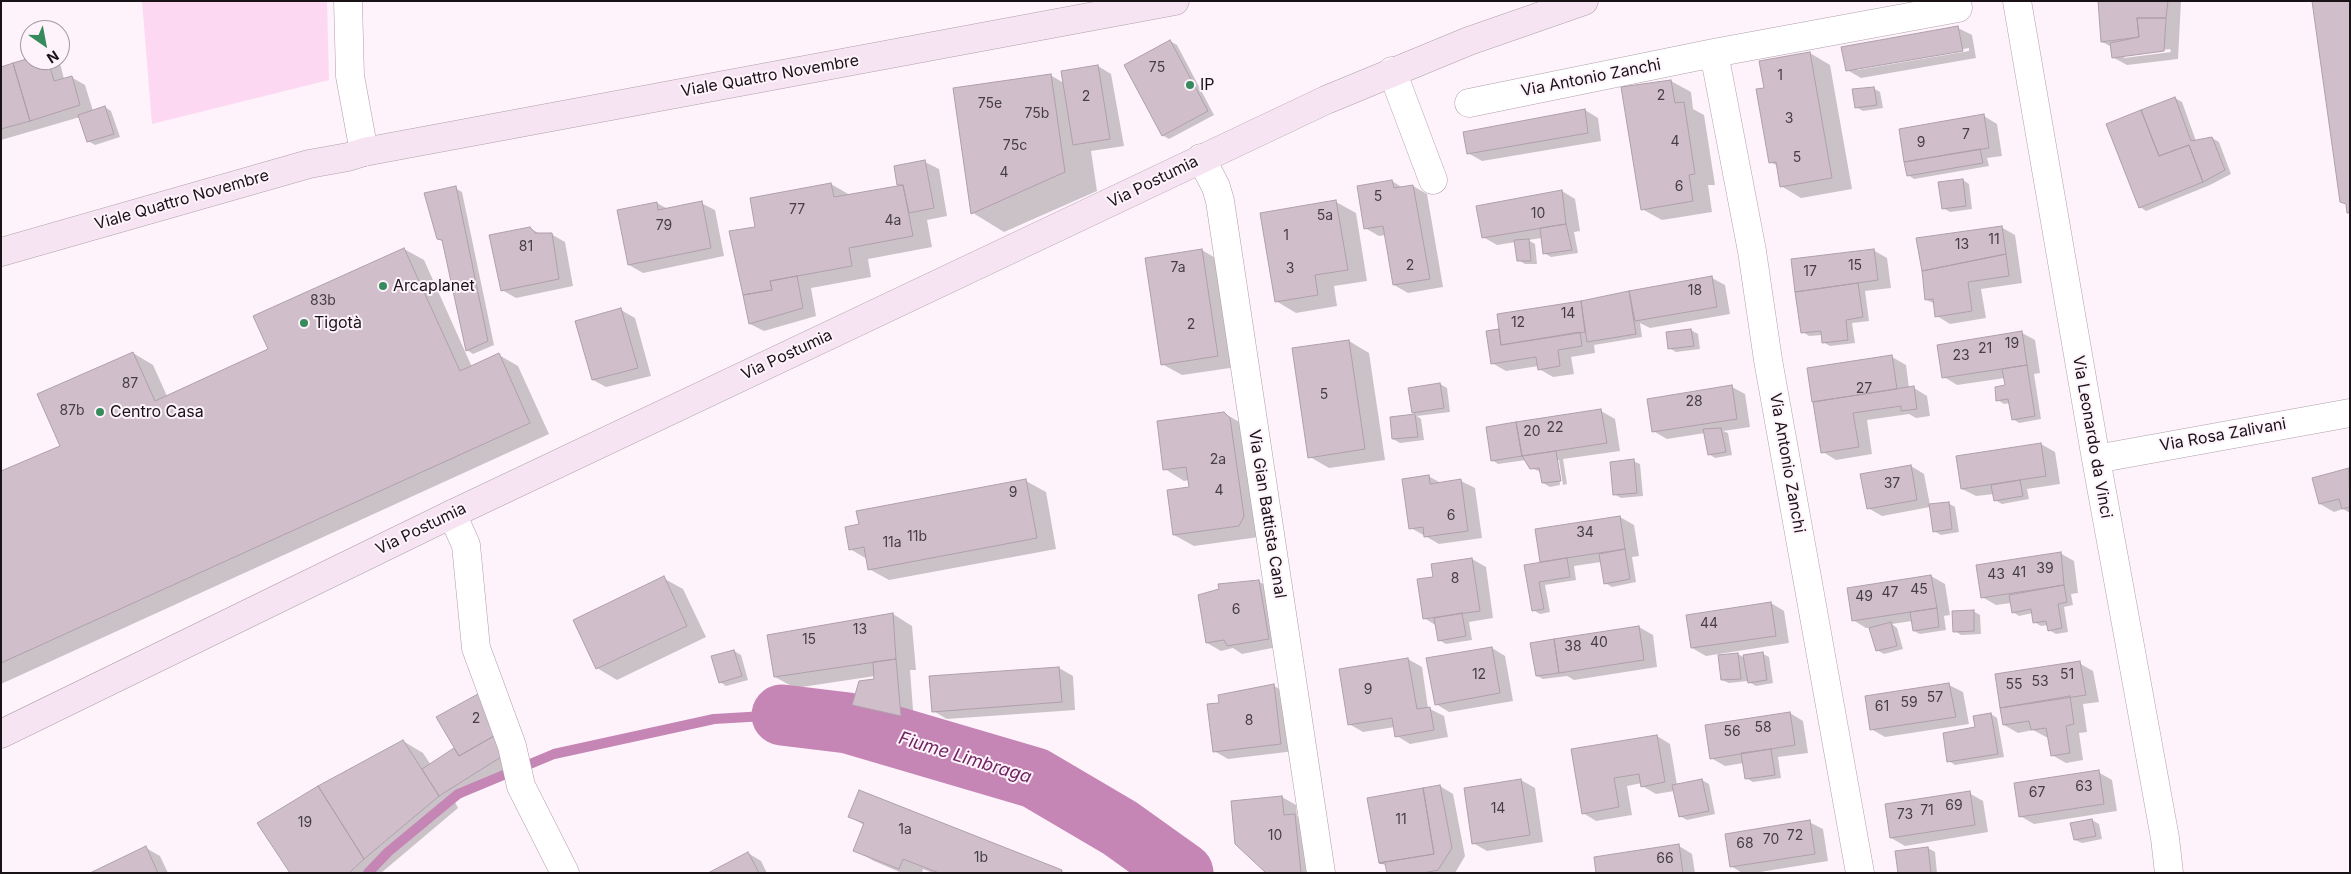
<!DOCTYPE html>
<html>
<head>
<meta charset="utf-8">
<style>
	body { margin:0 }
	#map { position:relative; width:2351px; height:874px; overflow:hidden; background:#fef3fb; font-family:Inter,sans-serif }
	canvas { display:block }
	.frame { position:absolute; inset:0; border:2px solid #191317; pointer-events:none }
	.north { position:absolute; left:20px; top:20px; width:50px; height:50px; box-sizing:border-box; background:#fef3fb; border:1px solid #a299a0; border-radius:50%; rotate:147deg; font-size:14px; font-weight:700; line-height:20px; text-align:center; color:#191317 }
	.north::after { content:''; display:block; margin:auto; width:18px; height:22px; background:#378a5c; clip-path:polygon(50% 0,100% 100%,50% 72%,0 100%) }
</style>
</head>
<body>
<div id="map">
<canvas width="2351" height="874"></canvas>
<div class="frame"></div>
<div class="north">N</div>
</div>
<script>
const context = document.querySelector('canvas').getContext('2d');
context.lineJoin = 'round';
function fill(path, color) {
  context.fillStyle = color;
  context.fill(path, 'evenodd');
}
function toPath(rows) {
  const path = new Path2D();
  for (const r of rows) {
    path.moveTo(r[0], r[1]);
    for (let i = 2; i < r.length; i += 2) path.lineTo(r[i], r[i + 1]);
  }
  return path;
}
function trace(path, color, width, dash) {
  context.strokeStyle = color;
  context.lineWidth = width;
  context.lineCap = dash ? 'butt' : 'round';
  context.setLineDash(dash || []);
  context.stroke(path);
}
function drawText(font, color, halo, rows, align = 'center') {
  context.font = font + ' Inter,sans-serif';
  context.lineWidth = 4;
  context.setLineDash([]);
  context.textBaseline = 'middle';
  context.strokeStyle = halo;
  context.fillStyle = color;
  for (const [text, x, y, turn = 0] of rows) {
    context.save();
    context.translate(x, y);
    context.rotate((+turn || 0) * Math.PI / 180);
    context.textAlign = isNaN(turn) ? turn : align;
    if (halo) context.strokeText(text, 0, 0);
    context.fillText(text, 0, 0);
    context.restore();
  }
}
fill(toPath([
	[142,1,327,1,329,80,152,124]
]), '#fdd8f2');
fill(toPath([
	[2099,1,2181,1,2178,59,2127,65,2114,58,2112,47,2102,42],
	[2170,49,2171,52,2124,58,2124,55],
	[1958,28,1972,35,1976,58,1861,78,1847,70],
	[1969,48,1969,51,1857,70,1857,68],
	[1170,41,1177,45,1214,115,1169,139,1162,135],
	[1810,53,1830,65,1852,189,1801,198,1781,186,1778,166,1770,162,1765,89],
	[30,59,55,60,60,63,64,79,71,77,85,85,93,111,105,107,111,111,120,137,95,145,88,141,80,117,1,140,1,68],
	[1098,66,1111,74,1124,146,1091,151,1097,191,1004,232,973,213,954,90,1050,75,1064,83],
	[1671,81,1691,92,1693,109,1704,115,1715,185,1708,185,1712,212,1662,220,1642,209],
	[1873,88,1880,92,1883,108,1863,111,1856,107],
	[2175,98,2182,102,2196,141,2212,138,2219,142,2231,174,2210,185,2146,211,2140,207],
	[1585,110,1598,118,1601,141,1482,161,1468,153],
	[1984,116,1997,124,2002,156,1987,158,1989,166,1914,179,1908,175],
	[925,162,939,169,947,216,927,220,932,247,868,259,871,277,811,288,816,316,764,331,750,324,756,228,831,184,850,195,901,186,898,185],
	[1963,180,1969,184,1972,209,1950,212,1943,208],
	[1392,181,1403,188,1413,186,1427,194,1443,287,1408,293,1394,285,1386,235,1379,236,1365,228],
	[455,188,462,192,494,345,473,354,467,350,444,242,438,239],
	[1562,191,1575,199,1580,231,1574,232,1578,253,1551,257,1544,253,1542,238,1528,240,1535,244,1537,264,1525,264,1518,260,1516,242,1497,245,1483,237],
	[1336,202,1356,213,1367,281,1334,286,1337,306,1296,313,1276,301],
	[657,203,668,209,701,203,715,210,724,256,643,273,629,265],
	[2001,227,2015,235,2022,283,1981,289,1986,318,1950,324,1937,316,1935,304,1927,300],
	[530,228,540,234,551,234,565,242,573,286,516,298,502,290],
	[404,249,424,260,472,367,499,355,518,366,549,434,1,684,1,473,61,446,133,353,153,365,167,396,269,349],
	[1202,250,1222,262,1237,367,1182,375,1162,364],
	[1873,250,1887,258,1891,288,1865,291,1869,321,1852,323,1855,343,1830,346,1823,342,1822,335,1809,336,1803,332,1796,292],
	[1712,278,1725,285,1730,314,1650,328,1640,323,1642,337,1594,345,1595,353,1571,357,1574,374,1553,377,1539,369,1539,366,1506,371,1492,363,1500,330,1580,303,1582,304,1582,302,1630,292],
	[621,310,635,318,651,376,606,387,593,380],
	[1691,330,1698,334,1700,349,1676,352,1669,348],
	[2022,333,2035,340,2040,373,2034,374,2041,419,2019,423,2013,419,2010,403,2004,404,1998,400,2006,386,2005,378,1957,385,1944,377],
	[1349,341,1369,353,1385,460,1329,468,1310,457],
	[1892,357,1906,365,1909,388,1914,388,1927,396,1930,416,1916,418,1909,414,1867,420,1872,454,1836,460,1823,452,1808,370],
	[1440,384,1447,388,1450,412,1417,416,1421,419,1424,440,1400,443,1393,439,1391,418,1417,415,1413,412],
	[1732,387,1745,394,1750,427,1723,431,1728,433,1732,455,1715,458,1709,454,1705,433,1667,439,1653,431],
	[1601,411,1615,419,1620,451,1563,459,1567,484,1563,485,1559,460,1557,460,1560,485,1550,487,1543,483,1541,472,1531,468,1526,460,1498,464,1492,460],
	[1224,413,1244,425,1259,537,1194,546,1174,535,1190,488,1189,480,1184,481,1165,469],
	[2041,444,2055,452,2060,484,2027,489,2029,499,2002,504,1995,500,1994,494,1976,496,1962,489],
	[1633,461,1640,464,1643,496,1621,498,1614,494],
	[1911,466,1924,474,1930,505,1948,503,1955,507,1959,532,1941,535,1934,531,1930,507,1882,516,1868,508],
	[2348,470,2350,513,2343,509,2334,512,2320,504],
	[1428,476,1441,483,1461,481,1475,488,1482,538,1439,544,1411,528],
	[1026,481,1046,492,1056,549,889,580,869,569,867,559,850,549],
	[1620,517,1634,525,1639,556,1632,557,1636,582,1612,587,1605,583,1601,562,1574,566,1576,580,1545,585,1550,612,1540,614,1533,610,1526,566,1544,563,1541,561,1537,530],
	[1560,558,1561,560,1552,562,1552,559],
	[2060,553,2074,561,2078,593,2071,594,2073,605,2064,607,2068,632,2056,634,2049,630,2048,625,2041,626,2034,622,2033,613,2019,616,2013,612,2011,603,1996,605,1982,597],
	[1472,559,1486,567,1493,618,1469,622,1472,640,1446,644,1439,640,1437,626,1424,618,1435,578],
	[1931,576,1945,584,1950,615,1944,616,1946,630,1920,634,1914,631,1912,621,1892,624,1897,628,1903,649,1884,654,1877,650,1871,628,1866,628,1853,620,1848,589],
	[663,578,683,589,706,637,617,680,597,668],
	[1258,581,1272,589,1282,646,1242,654,1233,648,1221,651,1207,643,1220,590],
	[1771,603,1784,611,1789,643,1706,656,1692,648],
	[1973,611,1980,615,1981,634,1961,635,1955,631],
	[893,614,912,626,916,670,910,670,914,723,867,712,854,704,875,680,875,676,795,688,775,677],
	[1639,627,1653,635,1657,667,1574,680,1567,676,1543,679,1537,676],
	[1492,648,1505,656,1513,701,1449,712,1436,704],
	[734,651,741,655,748,680,726,686,720,682],
	[1738,654,1745,658,1763,654,1769,657,1773,683,1756,686,1747,681,1729,683,1722,680],
	[1408,659,1422,667,1428,708,1444,716,1448,737,1410,744,1397,736,1395,727,1363,732,1349,724],
	[2079,663,2093,671,2099,702,2083,704,2087,732,2079,733,2083,760,2066,763,2052,755,2049,737,2046,737,2033,730,2018,733,2004,725],
	[1059,668,1073,676,1075,710,947,719,933,711,931,677],
	[1949,685,1963,692,1969,724,1885,737,1871,729],
	[1274,686,1288,694,1295,751,1228,759,1214,751,1220,704],
	[1790,713,1803,721,1808,753,1778,757,1781,778,1753,782,1746,778,1744,763,1725,766,1711,758],
	[1991,714,1997,718,2004,757,1955,765,1949,761],
	[1657,736,1670,744,1677,785,1702,780,1709,784,1715,814,1687,820,1680,816,1674,791,1656,794,1642,786,1642,783,1627,786,1632,815,1596,821,1583,813,1572,750],
	[403,741,423,753,431,765,456,749,522,760,455,802,458,808,381,873,291,873],
	[2098,772,2112,780,2117,811,2034,824,2020,816],
	[1521,780,1535,788,1543,842,1487,851,1473,843],
	[1440,786,1453,794,1465,856,1455,873,1388,873,1387,865,1380,862],
	[860,791,1062,871,1065,873,933,873,923,869,922,873,902,873,874,861,854,850,864,825,850,817],
	[1969,793,1983,801,1988,832,1905,846,1891,838],
	[1282,797,1296,805,1297,816,1308,823,1313,873,1268,873],
	[2092,820,2099,824,2102,839,2082,843,2075,840],
	[1809,822,1823,829,1828,861,1754,873,1742,873,1731,866],
	[1679,846,1692,854,1695,873,1597,873],
	[146,848,160,856,168,873,93,873],
	[1928,848,1935,852,1937,873,1899,873],
	[748,853,761,861,767,873,711,873]
]), '#0003');
trace(toPath([
	[368,873,388,852,458,794,554,754,714,719,782,715]
]), '#c585b5', 10);
trace(toPath([
	[782,715,848,723,1035,778,1120,828,1183,873]
]), '#c585b5', 61);
const building = toPath([
	[2098,1,2168,1,2166,18,2137,18,2139,37,2101,42,2098,1],
	[2312,1,2350,1,2350,213,2347,213,2346,204,2340,202,2312,1],
	[2137,18,2166,18,2164,51,2112,58,2110,43,2139,37,2137,18],
	[1958,26,1963,51,1846,71,1841,47,1958,26],
	[1170,40,1208,111,1162,136,1124,65,1170,40],
	[1810,52,1832,178,1780,187,1776,162,1769,163,1756,89,1764,88,1759,61,1810,52],
	[30,58,30,60,48,60,54,81,72,76,80,105,30,121,13,63,30,58],
	[13,63,30,121,1,129,1,67,13,63],
	[1098,65,1110,139,1073,145,1061,71,1098,65],
	[1051,74,1065,172,971,214,953,88,1051,74],
	[1671,80,1675,103,1684,102,1695,174,1689,175,1693,201,1641,210,1621,87,1671,80],
	[1874,87,1877,105,1855,108,1852,89,1874,87],
	[2175,97,2191,141,2212,137,2225,170,2203,182,2189,145,2159,156,2141,110,2175,97],
	[105,106,114,134,87,142,78,115,105,106],
	[1585,109,1588,133,1467,154,1463,132,1585,109],
	[2141,110,2159,156,2189,145,2203,182,2139,208,2106,124,2141,110],
	[1984,114,1989,148,1904,162,1899,129,1984,114],
	[1980,149,1983,163,1907,176,1904,162,1980,149],
	[925,160,934,208,909,213,903,185,897,185,894,166,925,160],
	[1963,179,1966,206,1942,209,1938,182,1963,179],
	[1392,180,1394,188,1413,185,1430,279,1393,285,1383,226,1364,229,1357,186,1392,180],
	[831,183,834,197,903,185,913,236,849,248,852,266,770,281,772,290,743,295,729,231,755,227,750,198,831,183],
	[456,186,488,341,466,351,442,240,437,239,424,193,456,186],
	[1562,190,1566,224,1482,238,1476,206,1562,190],
	[1336,200,1348,270,1315,275,1318,295,1275,302,1260,213,1336,200],
	[702,201,711,248,628,265,617,210,657,202,658,210,702,201],
	[1566,224,1572,250,1543,254,1540,228,1566,224],
	[2002,226,2006,254,1922,271,1916,238,2002,226],
	[530,227,535,233,552,233,559,279,501,291,489,235,530,227],
	[1529,239,1531,261,1517,261,1514,240,1529,239],
	[404,248,460,371,499,353,530,423,1,663,1,471,60,446,37,394,133,352,155,401,268,349,253,316,404,248],
	[1202,249,1218,356,1161,365,1145,258,1202,249],
	[1874,249,1878,280,1795,292,1791,259,1874,249],
	[2006,254,2009,276,1968,282,1972,311,1935,317,1933,299,1925,300,1922,271,2006,254],
	[797,276,803,308,749,324,743,295,772,290,770,281,797,276],
	[1712,276,1717,307,1635,321,1629,291,1712,276],
	[1858,283,1863,317,1846,320,1848,340,1822,343,1821,331,1801,333,1795,292,1858,283],
	[1629,291,1636,334,1587,342,1581,301,1629,291],
	[1581,301,1585,332,1501,345,1497,314,1581,301],
	[621,308,638,368,592,380,575,321,621,308],
	[1499,329,1501,345,1580,332,1582,346,1558,350,1560,366,1538,370,1536,357,1491,364,1486,331,1499,329],
	[1691,329,1694,346,1668,349,1666,332,1691,329],
	[2022,331,2027,365,1942,378,1937,345,2022,331],
	[1349,340,1365,449,1308,458,1292,348,1349,340],
	[1892,355,1897,389,1812,402,1807,368,1892,355],
	[2027,365,2035,416,2012,420,2008,399,1996,401,1995,387,2005,385,2002,369,2027,365],
	[1440,383,1444,408,1412,413,1408,388,1440,383],
	[1732,385,1737,419,1652,432,1647,399,1732,385],
	[1914,386,1917,409,1901,411,1901,406,1853,413,1859,447,1821,453,1813,402,1914,386],
	[1601,409,1607,443,1522,456,1516,422,1601,409],
	[1224,412,1230,418,1244,516,1239,526,1173,535,1167,490,1189,487,1186,467,1163,470,1157,421,1224,412],
	[1415,414,1418,437,1392,439,1390,417,1415,414],
	[1516,422,1522,456,1491,461,1486,427,1516,422],
	[1721,428,1726,452,1708,455,1703,429,1721,428],
	[2041,443,2046,476,1961,489,1956,456,2041,443],
	[1556,451,1561,481,1542,483,1539,468,1530,469,1522,456,1556,451],
	[1634,459,1637,493,1613,495,1610,462,1634,459],
	[1911,465,1917,500,1867,509,1860,474,1911,465],
	[2349,468,2350,507,2342,509,2339,499,2319,504,2312,478,2349,468],
	[1429,475,1430,484,1461,479,1468,531,1424,537,1423,527,1409,529,1402,479,1429,475],
	[1026,479,1037,538,868,570,864,547,849,550,845,527,859,524,856,511,1026,479],
	[2020,480,2023,496,1994,501,1991,485,2020,480],
	[1949,502,1952,529,1933,532,1929,504,1949,502],
	[1620,516,1625,549,1540,562,1535,529,1620,516],
	[1625,549,1630,579,1604,584,1599,554,1625,549],
	[2061,552,2064,585,1981,598,1976,565,2061,552],
	[1472,558,1480,611,1423,619,1417,579,1433,577,1431,564,1472,558],
	[1567,558,1570,577,1539,582,1544,609,1532,611,1524,565,1567,558],
	[1931,575,1937,608,1852,621,1847,588,1931,575],
	[664,576,687,626,596,669,573,620,664,576],
	[1259,580,1269,639,1227,646,1224,640,1206,643,1198,595,1219,589,1218,584,1259,580],
	[2064,585,2067,602,2058,604,2062,628,2048,631,2046,621,2033,623,2031,609,2012,613,2009,595,2064,585],
	[1771,602,1776,636,1691,648,1686,615,1771,602],
	[1937,608,1939,627,1913,631,1910,612,1937,608],
	[1974,610,1974,631,1953,632,1952,611,1974,610],
	[893,613,896,659,774,677,767,635,893,613],
	[1462,613,1466,636,1438,641,1434,618,1462,613],
	[1891,622,1897,646,1876,651,1869,628,1891,622],
	[1639,626,1644,660,1559,673,1554,639,1639,626],
	[1554,639,1559,673,1536,676,1530,643,1554,639],
	[1492,647,1500,693,1435,705,1426,658,1492,647],
	[734,650,742,676,719,683,711,656,734,650],
	[1763,652,1767,680,1748,683,1743,655,1763,652],
	[1738,653,1741,679,1721,680,1718,655,1738,653],
	[1408,658,1417,709,1430,707,1434,730,1395,737,1392,718,1348,725,1339,669,1408,658],
	[896,659,901,716,852,705,859,681,874,679,873,662,896,659],
	[2080,661,2086,695,2000,708,1995,674,2080,661],
	[1059,667,1062,702,932,712,929,676,1059,667],
	[1949,683,1956,717,1870,730,1865,696,1949,683],
	[1274,684,1281,744,1213,752,1207,704,1219,703,1218,695,1274,684],
	[478,694,501,732,459,756,436,717,478,694],
	[2070,696,2074,724,2066,726,2070,753,2051,756,2046,728,2031,730,2029,721,2003,725,2000,708,2070,696],
	[1790,712,1795,745,1710,759,1705,725,1790,712],
	[1991,713,1998,754,1947,762,1943,733,1975,727,1973,716,1991,713],
	[501,732,509,752,439,796,422,769,454,748,459,756,501,732],
	[1657,735,1665,782,1641,787,1639,774,1614,778,1619,807,1582,814,1571,749,1657,735],
	[403,740,439,796,364,859,318,786,403,740],
	[1771,749,1775,775,1745,779,1741,753,1771,749],
	[2099,770,2104,804,2019,817,2014,783,2099,770],
	[1521,779,1530,835,1472,844,1464,788,1521,779],
	[1702,779,1709,811,1679,817,1672,785,1702,779],
	[1440,785,1452,848,1438,870,1423,873,1387,873,1385,864,1379,863,1434,854,1423,788,1440,785],
	[318,786,364,859,349,873,290,873,257,823,318,786],
	[1423,788,1434,854,1379,863,1367,798,1423,788],
	[859,790,1062,870,1061,873,939,873,903,859,899,869,853,851,864,823,848,817,859,790],
	[1970,791,1975,825,1890,838,1885,804,1970,791],
	[1282,796,1284,815,1295,814,1301,873,1266,873,1235,844,1231,801,1282,796],
	[2092,819,2096,836,2074,840,2070,823,2092,819],
	[1810,820,1815,854,1730,867,1725,834,1810,820],
	[1679,844,1683,873,1596,873,1594,857,1679,844],
	[146,846,158,873,90,873,146,846],
	[1928,847,1931,873,1898,873,1895,851,1928,847],
	[748,852,759,873,708,873,748,852]
]);
fill(building, '#d0bfcb');
trace(building, '#af9fab', 1);
const street = toPath([
	[348,1,350,76,364,152],
	[2017,1,2096,459,2165,838,2169,873],
	[1714,53,1752,251,1768,360,1860,873],
	[1392,71,1433,180],
	[1469,103,1714,53,1958,8],
	[1201,158,1216,187,1220,201,1321,873],
	[2096,459,2350,413],
	[452,514,466,545,476,648,512,746,521,786,565,873]
]);
const secondary = toPath([
	[1,252,309,164,348,157,364,152,1175,1],
	[1,734,452,514,1326,100,1469,41,1584,1]
]);
trace(street, '#af9faa', 29);
trace(secondary, '#af9faa', 29);
trace(street, '#fff', 28);
trace(secondary, '#f7e4f2', 28);
for (const [x, y, r, color] of [
	[1190,85,5,"#378a5c"],
	[383,286,5,"#378a5c"],
	[304,323,5,"#378a5c"],
	[100,412,5,"#378a5c"]
]) {
  const dot = new Path2D();
  dot.arc(x, y, r, 0, 2 * Math.PI);
  context.fillStyle = color;
  context.fill(dot);
  trace(dot, '#fef3fb', 2);
}
drawText('14px', '#473e44', null, [
	["75",1157,68],
	["1",1780,76],
	["2",1661,96],
	["2",1086,97],
	["75e",990,104],
	["75b",1037,114],
	["3",1789,119],
	["7",1966,135],
	["4",1675,142],
	["9",1921,143],
	["75c",1015,146],
	["5",1797,158],
	["4",1004,173],
	["6",1679,187],
	["5",1378,197],
	["77",797,210],
	["10",1538,214],
	["5a",1325,216],
	["4a",893,221],
	["79",664,226],
	["1",1286,236],
	["11",1994,240],
	["13",1962,245],
	["81",526,247],
	["2",1410,266],
	["15",1855,266],
	["7a",1178,268],
	["3",1290,269],
	["17",1810,272],
	["18",1695,291],
	["83b",323,301],
	["14",1568,314],
	["12",1518,323],
	["2",1191,325],
	["19",2012,344],
	["21",1985,349],
	["23",1961,356],
	["87",130,384],
	["27",1864,389],
	["5",1324,395],
	["28",1694,402],
	["87b",72,411],
	["22",1555,428],
	["20",1532,432],
	["2a",1218,460],
	["37",1892,484],
	["4",1219,491],
	["9",1013,493],
	["6",1451,516],
	["34",1585,533],
	["11b",917,537],
	["11a",892,543],
	["39",2045,569],
	["41",2019,573],
	["43",1996,575],
	["8",1455,579],
	["45",1919,590],
	["47",1890,593],
	["49",1864,597],
	["6",1236,610],
	["44",1709,624],
	["13",860,630],
	["15",809,640],
	["40",1599,643],
	["38",1573,647],
	["12",1479,675],
	["51",2067,675],
	["53",2040,682],
	["55",2014,685],
	["9",1368,690],
	["57",1935,698],
	["59",1909,703],
	["61",1882,707],
	["2",476,719],
	["8",1249,721],
	["58",1763,728],
	["56",1732,732],
	["63",2084,787],
	["67",2037,793],
	["69",1954,806],
	["14",1498,809],
	["71",1927,811],
	["73",1905,815],
	["11",1401,820],
	["19",305,823],
	["1a",905,830],
	["10",1275,836],
	["72",1795,836],
	["70",1771,840],
	["68",1745,844],
	["1b",981,858],
	["66",1665,859]
]);
drawText('16px', '#191317', '#fef3fb', [
	["Viale Quattro Novembre",770,76,-10],
	["Via Antonio Zanchi",1591,78,-11],
	["Via Postumia",1153,182,-26],
	["Viale Quattro Novembre",182,200,-16],
	["Via Postumia",787,355,-25],
	["Via Rosa Zalivani",2223,435,-10],
	["Via Leonardo da Vinci",2092,437,80],
	["Via Antonio Zanchi",1787,463,80],
	["Via Gian Battista Canal",1267,514,81],
	["Via Postumia",421,529,-26]
]);
drawText('16px', '#191317', '#fef3fb', [
	["IP",1200,85],
	["Arcaplanet",393,286],
	["Tigotà",314,323],
	["Centro Casa",110,412]
], 'left');
drawText('italic 18px', '#702461', '#fef3fb', [
	["Fiume Limbraga",965,758,17]
]);
</script>
</body>
</html>
